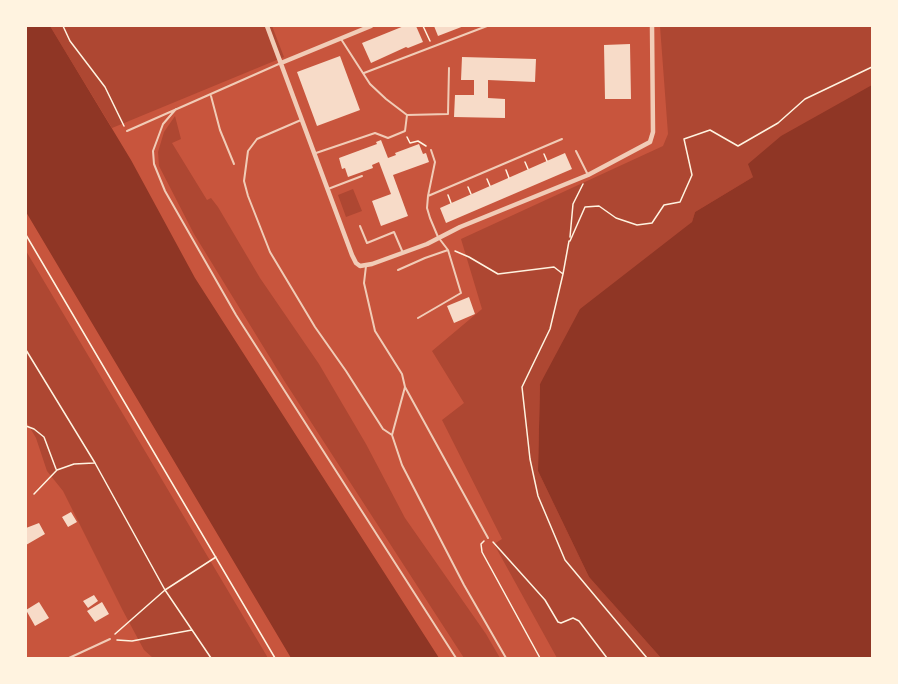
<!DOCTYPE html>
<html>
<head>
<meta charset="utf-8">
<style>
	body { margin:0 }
	#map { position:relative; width:898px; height:684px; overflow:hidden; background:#c8553d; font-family:Georgia,serif }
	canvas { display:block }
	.frame { position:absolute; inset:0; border:27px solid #fff3e0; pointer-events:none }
</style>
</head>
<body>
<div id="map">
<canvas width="898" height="684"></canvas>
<div class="frame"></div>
</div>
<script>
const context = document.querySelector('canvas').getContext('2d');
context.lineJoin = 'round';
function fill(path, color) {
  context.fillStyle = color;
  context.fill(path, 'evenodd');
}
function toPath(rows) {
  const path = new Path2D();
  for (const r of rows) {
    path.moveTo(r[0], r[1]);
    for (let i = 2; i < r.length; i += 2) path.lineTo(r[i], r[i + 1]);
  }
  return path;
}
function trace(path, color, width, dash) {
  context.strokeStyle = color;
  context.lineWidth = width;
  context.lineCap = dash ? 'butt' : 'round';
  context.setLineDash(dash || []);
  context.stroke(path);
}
fill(toPath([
	[50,26,272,26,284,57,112,128],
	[660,26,872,26,872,86,753,177,695,212,692,222,540,384,538,471,589,577,661,658,557,658,494,544,502,539,442,420,464,403,432,351,482,309,461,239,663,146,668,134],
	[175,116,181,139,172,143,207,200,211,198,218,207,260,278,319,364,366,444,405,518,486,634,500,658,464,658,285,382,194,234,159,166,158,152,164,132],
	[353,189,362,211,346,217,338,195],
	[26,251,268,658,153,658,144,650,122,609,63,491,47,471,36,438,26,421]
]), '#ae4732');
fill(toPath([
	[26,26,50,26,131,160,195,278,439,658,291,658,26,212],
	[872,85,872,658,661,658,589,577,538,471,540,384,580,309,692,222,695,212,753,177,748,164,781,136]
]), '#8f3625');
fill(toPath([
	[404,26,416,26,423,42,408,48,406,47,371,63,362,43],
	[434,26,464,26,438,36],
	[630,44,631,99,605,99,604,45],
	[340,56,360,110,317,126,297,72],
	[462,57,536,59,535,82,488,80,488,98,505,99,505,118,454,117,455,95,474,95,474,80,461,80],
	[381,140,388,158,396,155,395,153,419,144,423,154,426,153,429,162,393,175,408,216,381,226,372,201,391,194,379,162,372,165,373,168,348,177,345,168,342,169,339,158,377,144,376,142],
	[565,153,572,169,446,223,440,208],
	[469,297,475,314,454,323,447,306],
	[71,512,77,522,68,527,62,517],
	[39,523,45,534,26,545,26,528],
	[94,595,98,601,88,608,83,601],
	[39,602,49,618,35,626,26,610],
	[102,602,109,614,95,622,87,611]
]), '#f7dbc8');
trace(toPath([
	[63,26,70,41,105,87,124,126],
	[423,26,430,41],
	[407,137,410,143,418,141,426,146],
	[544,154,547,161],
	[525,162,528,169],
	[506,170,509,178],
	[487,179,490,186],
	[468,187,471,194],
	[448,195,451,203],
	[26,235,275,658],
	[570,237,573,204,583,184],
	[570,241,585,207,599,206,616,218,637,225,652,223,664,205,680,202,692,175,684,139,710,130,738,146,778,123,805,99,872,67],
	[455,251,469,257,498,274,554,267,563,274,550,329,522,387,530,459,538,496,565,560,647,658],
	[563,274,569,241],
	[26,350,95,463,165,590,211,658],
	[26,426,34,429,44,437,56,469],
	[34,494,57,470,74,464,94,463],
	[484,541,481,544,482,552,540,658],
	[493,542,545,600,558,622,561,623,573,618,579,621,607,658],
	[115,634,165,590,216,557],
	[117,640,132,641,192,630]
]), '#fff3e0', 1.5);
trace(toPath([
	[341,39,370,84,386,99,407,115,448,114,449,68],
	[364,73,487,26],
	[211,96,220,130,234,164],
	[176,109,163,124,153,151,154,164,165,191,236,315,456,658],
	[301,120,257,139,248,151,244,181,248,196,270,252,315,327,346,371,383,429,392,435,402,465,464,585,506,658],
	[127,131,281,63],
	[576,151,588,175],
	[316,153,375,133,388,138,405,131,407,115],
	[328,189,362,176],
	[428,196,435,162,431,150],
	[360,226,367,243,394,232,403,253],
	[366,266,364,283,375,331,402,374,405,387,392,435],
	[398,270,425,258,448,250],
	[418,318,461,293,448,250,438,237,430,218,427,208,428,196,562,139],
	[405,387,488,538],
	[69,658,110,639]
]), '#f1ccb7', 2);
trace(toPath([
	[267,26,352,255,356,263,360,266,372,264,427,244,460,227,588,175,650,142,653,132,652,26],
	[281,63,371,26]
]), '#f1ccb7', 4.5);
</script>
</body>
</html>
